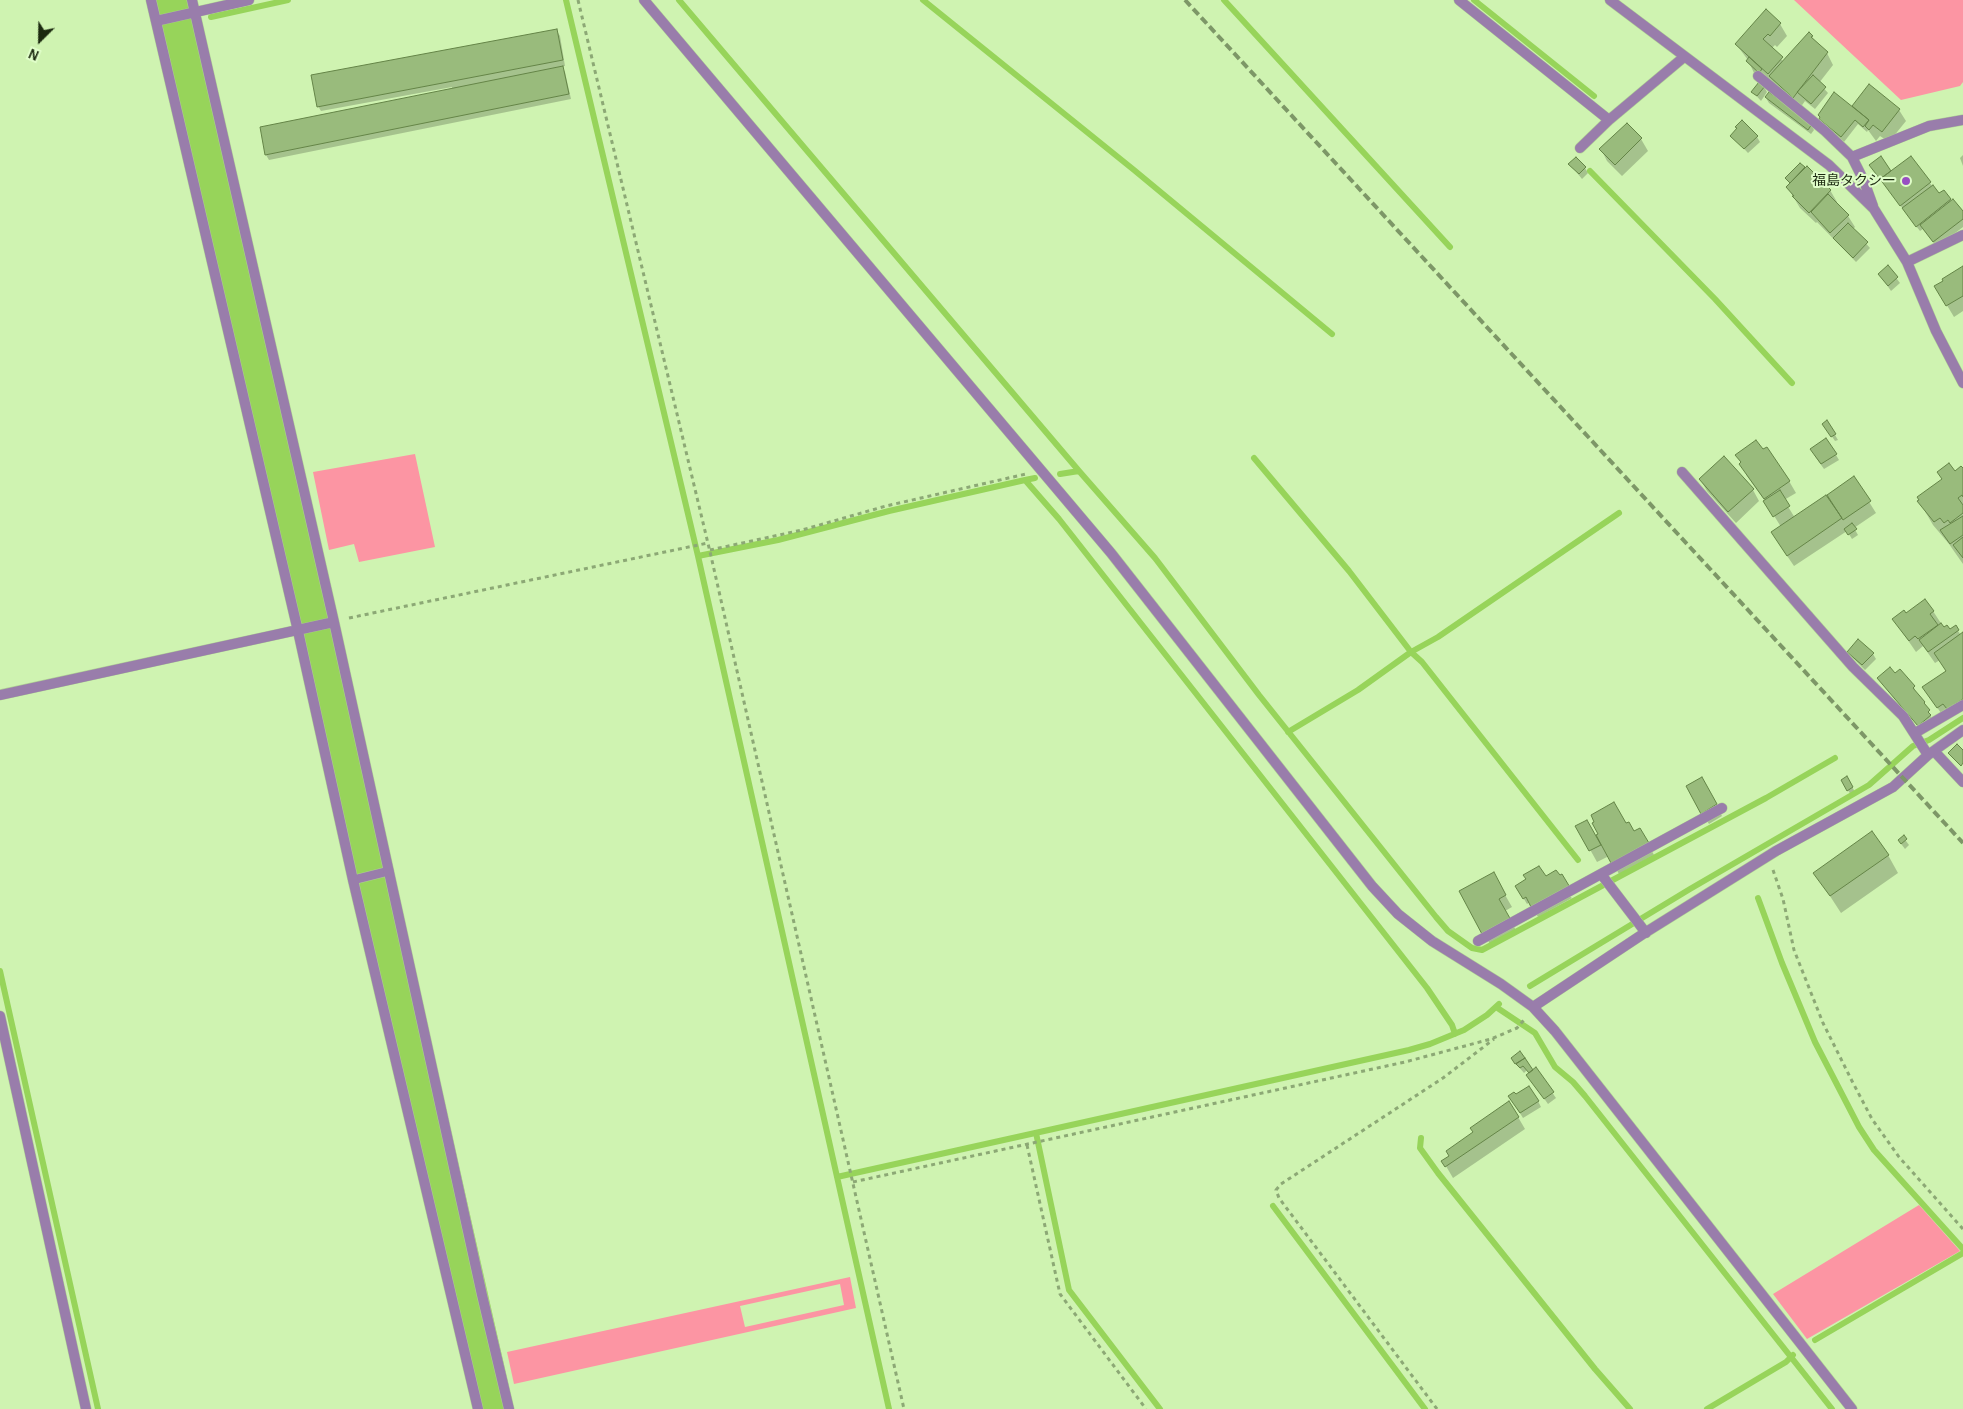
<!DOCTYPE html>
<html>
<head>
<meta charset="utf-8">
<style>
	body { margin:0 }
	#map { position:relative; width:1963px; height:1409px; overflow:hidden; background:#cff3b1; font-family:"Alegreya Sans",sans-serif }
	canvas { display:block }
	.north { position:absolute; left:15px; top:15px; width:50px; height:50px; -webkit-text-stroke:4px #e0fec9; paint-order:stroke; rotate:203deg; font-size:14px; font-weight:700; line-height:20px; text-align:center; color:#1b290f }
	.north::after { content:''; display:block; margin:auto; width:18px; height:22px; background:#1b290f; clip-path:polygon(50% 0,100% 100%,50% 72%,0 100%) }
</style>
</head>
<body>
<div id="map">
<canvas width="1963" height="1409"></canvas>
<div class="north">N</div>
</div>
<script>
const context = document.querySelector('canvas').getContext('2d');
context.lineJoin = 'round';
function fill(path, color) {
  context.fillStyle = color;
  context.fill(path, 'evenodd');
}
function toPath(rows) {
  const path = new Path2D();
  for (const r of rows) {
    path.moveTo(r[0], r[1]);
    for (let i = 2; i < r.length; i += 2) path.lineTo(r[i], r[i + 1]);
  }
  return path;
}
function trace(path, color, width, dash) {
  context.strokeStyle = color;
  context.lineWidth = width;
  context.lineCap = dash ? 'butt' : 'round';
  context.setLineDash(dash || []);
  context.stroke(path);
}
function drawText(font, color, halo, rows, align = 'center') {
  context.font = font + ' "Alegreya Sans","Noto Sans JP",sans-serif';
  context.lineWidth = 4;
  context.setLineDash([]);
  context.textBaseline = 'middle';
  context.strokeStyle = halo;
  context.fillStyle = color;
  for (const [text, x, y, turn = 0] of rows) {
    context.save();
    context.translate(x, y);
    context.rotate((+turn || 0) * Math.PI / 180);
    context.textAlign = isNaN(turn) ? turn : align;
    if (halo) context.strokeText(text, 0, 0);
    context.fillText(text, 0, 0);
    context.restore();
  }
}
fill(toPath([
	[1794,0,1963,0,1963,82,1960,86,1901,100],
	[415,454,435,547,359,562,354,544,329,550,313,472],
	[1919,1205,1960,1251,1807,1339,1773,1294],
	[850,1277,856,1308,514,1384,507,1352],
	[840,1284,844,1305,745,1327,740,1306]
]), '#fc95a3');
fill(toPath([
	[1766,11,1780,24,1787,36,1777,47,1775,45,1771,49,1784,62,1809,34,1827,53,1833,65,1819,83,1828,93,1815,109,1805,101,1800,108,1766,83,1754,73,1748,60,1736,44],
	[557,31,560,36,565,66,562,66,565,72,571,99,269,160,266,155,452,89,452,87,321,111,318,106],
	[1764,87,1767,92,1761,101,1753,92],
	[1766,98,1811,125,1814,130,1811,134,1769,103],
	[1853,106,1899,110,1906,121,1889,142,1880,136,1876,141,1868,130,1867,132,1858,124,1844,142,1823,124,1820,119,1856,111],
	[1627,124,1641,139,1648,151,1622,176,1607,161,1601,149],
	[1732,136,1757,137,1760,142,1748,153],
	[1963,155,1963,166,1960,158],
	[1911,158,1939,195,1943,191,1963,213,1963,227,1937,247,1923,229,1920,231,1908,216,1871,165,1891,173],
	[1570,164,1585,168,1588,173,1582,179],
	[1800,165,1830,190,1837,202,1836,203,1848,216,1855,227,1853,229,1870,248,1856,262,1817,222,1816,223,1800,208,1788,188,1791,185,1787,178],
	[1888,267,1900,283,1891,291,1880,275],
	[1963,268,1963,311,1954,317,1936,287],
	[1827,429,1835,435,1838,440,1835,441],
	[1737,455,1789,481,1796,493,1784,500,1795,518,1854,478,1876,513,1854,528,1858,535,1852,539,1847,531,1794,566,1779,544,1781,527,1765,501,1747,476],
	[1814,455,1836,455,1839,460,1824,469],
	[1963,470,1963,564,1949,544,1933,525,1919,501,1954,473],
	[1700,479,1753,490,1759,501,1736,523,1707,491],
	[1933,611,1944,628,1950,631,1955,627,1961,635,1963,634,1963,706,1947,708,1941,713,1927,693,1947,672,1940,660,1935,663,1923,646,1916,652,1894,620,1906,615],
	[1858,641,1873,654,1876,659,1865,670,1852,657,1849,652],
	[1879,679,1914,687,1916,693,1927,708,1933,721,1922,730],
	[1701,778,1722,816,1709,824,1702,813],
	[1847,778,1855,792,1851,795,1842,781],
	[1626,825,1634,833,1640,829,1654,855,1619,874,1609,856,1597,862,1577,826,1595,837],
	[1903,837,1909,845,1905,849,1899,841],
	[1888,855,1898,873,1841,913,1815,873],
	[1493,874,1512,907,1505,911,1517,932,1491,946,1460,892],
	[1545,878,1572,898,1538,917,1530,902,1527,904,1516,886],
	[1520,1053,1533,1071,1536,1069,1556,1098,1548,1104,1531,1080,1527,1070,1524,1073,1512,1059],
	[1538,1101,1541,1107,1523,1118,1513,1102],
	[1518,1117,1525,1129,1453,1178,1443,1161]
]), '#0003');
trace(toPath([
	[566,0,698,556,889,1409],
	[679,0,1079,471],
	[923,0,1134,170,1332,334],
	[1224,0,1450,247],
	[1474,0,1594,96],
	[211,17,288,0],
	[176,24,187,22],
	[1590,171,1715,299,1792,383],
	[1254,458,1349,571,1411,652,1422,662,1578,860],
	[1060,474,1079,471,1155,558,1259,695,1436,917,1448,931,1472,948,1482,950,1766,798,1835,758],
	[1025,480,1035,478],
	[698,556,778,540,889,511,1025,480,1059,519,1427,988,1452,1025,1455,1034],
	[1288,732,1358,690,1411,652,1438,637,1619,513],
	[1758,898,1782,963,1815,1042,1859,1127,1874,1150,1963,1249],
	[0,971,98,1409],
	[1530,986,1690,889,1869,785,1913,746,1929,740,1963,718],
	[1496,1007,1535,1033,1555,1067,1573,1082,1585,1096,1832,1409],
	[1036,1133,1069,1290,1160,1409],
	[1421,1138,1420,1148,1438,1173,1595,1369,1630,1409],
	[837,1177,1409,1050,1430,1044,1464,1030,1487,1015,1499,1004],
	[1273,1206,1425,1409],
	[1815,1340,1963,1253],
	[1707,1409,1786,1362,1793,1355]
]), '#97d45a', 6);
trace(toPath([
	[171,0,284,481,494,1409]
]), '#97d45a', 39);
const building = toPath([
	[1766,9,1781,23,1770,36,1768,34,1763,39,1783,57,1768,74,1735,44,1766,9],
	[557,29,563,60,317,107,311,75,557,29],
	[1809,32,1813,36,1811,37,1828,52,1793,98,1769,76,1809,32],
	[1749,57,1762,69,1759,73,1746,61,1749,57],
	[563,66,569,94,265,155,260,127,563,66],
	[1813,75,1826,87,1811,104,1797,92,1813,75],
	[1759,82,1765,86,1757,96,1751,92,1759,82],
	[1869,84,1900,109,1882,132,1873,125,1869,130,1865,126,1869,120,1852,106,1869,84],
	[1769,92,1812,124,1808,130,1765,97,1769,92],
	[1834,92,1869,120,1863,127,1855,120,1841,137,1819,119,1820,117,1818,115,1834,92],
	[1742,120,1758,136,1744,149,1730,136,1737,128,1735,127,1742,120],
	[1627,123,1642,138,1615,165,1599,149,1627,123],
	[1881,156,1891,171,1880,179,1869,165,1881,156],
	[1911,156,1931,182,1900,206,1880,179,1911,156],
	[1576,157,1586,167,1579,174,1568,164,1576,157],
	[1800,163,1805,167,1790,183,1785,178,1800,163],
	[1807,166,1831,190,1809,213,1792,196,1794,196,1786,187,1807,166],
	[1933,185,1939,193,1944,190,1951,199,1916,227,1902,208,1933,185],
	[1828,194,1849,215,1830,233,1811,212,1828,194],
	[1953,199,1963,211,1963,219,1933,242,1920,225,1953,199],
	[1848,223,1868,242,1853,258,1833,238,1848,223],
	[1888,265,1898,277,1888,286,1878,274,1888,265],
	[1963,266,1963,296,1946,306,1934,286,1943,281,1942,279,1963,266],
	[1827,420,1836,434,1831,437,1822,424,1827,420],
	[1826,438,1837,454,1821,464,1810,449,1826,438],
	[1756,440,1763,449,1767,447,1790,481,1764,499,1739,464,1741,462,1735,455,1756,440],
	[1724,456,1754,489,1728,512,1699,479,1724,456],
	[1949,463,1955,471,1961,466,1963,468,1963,497,1962,495,1958,498,1963,505,1963,513,1950,523,1948,520,1944,523,1940,518,1934,522,1917,501,1919,500,1917,497,1942,479,1937,472,1949,463],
	[1854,476,1871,501,1843,520,1827,495,1854,476],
	[1780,490,1790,506,1773,517,1763,501,1780,490],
	[1826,495,1842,518,1787,556,1771,532,1826,495],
	[1963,516,1963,535,1950,544,1940,530,1963,516],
	[1852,523,1857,529,1848,535,1844,529,1852,523],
	[1963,537,1963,558,1953,545,1963,537],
	[1925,599,1934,611,1930,614,1938,625,1918,639,1915,636,1909,641,1892,619,1904,610,1906,613,1925,599],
	[1941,623,1944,627,1947,625,1950,629,1956,625,1959,630,1928,652,1919,640,1941,623],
	[1963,632,1963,699,1947,709,1943,704,1937,708,1922,687,1946,671,1934,653,1963,632],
	[1858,639,1874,653,1862,665,1847,652,1858,639],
	[1890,667,1895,673,1900,669,1915,686,1913,688,1925,702,1924,703,1930,710,1928,712,1931,715,1918,726,1877,678,1890,667],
	[1957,744,1963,750,1963,763,1961,766,1948,753,1957,744],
	[1847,776,1853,787,1847,791,1841,780,1847,776],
	[1702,777,1717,804,1701,814,1686,786,1702,777],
	[1614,802,1626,823,1629,822,1634,831,1640,828,1649,843,1611,863,1596,835,1598,834,1592,823,1594,822,1591,815,1614,802],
	[1587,820,1601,845,1589,851,1575,826,1587,820],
	[1872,831,1889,855,1830,896,1813,873,1872,831],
	[1904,835,1907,839,1901,844,1898,840,1904,835],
	[1539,866,1546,876,1556,870,1560,875,1562,874,1571,889,1534,913,1526,897,1523,899,1515,886,1526,879,1523,875,1539,866],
	[1494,872,1506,895,1499,899,1511,920,1483,936,1459,891,1494,872],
	[1520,1051,1525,1058,1515,1064,1511,1058,1520,1051],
	[1525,1058,1533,1070,1529,1073,1523,1066,1520,1068,1516,1064,1525,1058],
	[1536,1067,1554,1092,1544,1099,1526,1075,1536,1067],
	[1529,1086,1539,1101,1520,1113,1508,1096,1514,1092,1516,1094,1529,1086],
	[1509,1101,1519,1117,1445,1167,1441,1161,1449,1156,1446,1151,1473,1132,1470,1128,1509,1101]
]);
fill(building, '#99bb7c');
trace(building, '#648447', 1);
const lane = toPath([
	[353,880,389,871]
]);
const street = toPath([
	[151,0,298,631,353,880,478,1409],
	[192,0,334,622,482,1295,509,1409],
	[644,0,1111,553,1372,886,1398,914,1432,941,1501,984,1533,1007,1555,1031,1852,1409],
	[1459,0,1609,120],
	[1610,0,1829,165,1874,209,1907,262,1936,331,1963,383],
	[156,21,249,0],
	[1758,76,1825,131,1852,157,1864,181,1873,206],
	[1580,148,1609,120,1684,57],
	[1852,157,1929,126,1963,120],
	[1907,262,1963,235],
	[1682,472,1853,667,1903,716,1928,755],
	[0,695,334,622],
	[1915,733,1963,705],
	[1934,751,1963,782],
	[1601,874,1646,933],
	[1478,941,1722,808],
	[1533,1007,1643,934,1776,851,1893,787,1928,755,1963,730],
	[0,1016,86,1409]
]);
trace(lane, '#afcf94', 10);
trace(street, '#afcf94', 11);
trace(toPath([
	[578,0,711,556,904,1409],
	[710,550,802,530,886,506,1026,474],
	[349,618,708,543],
	[1773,870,1783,899,1794,950,1823,1023,1852,1081,1872,1119,1899,1157,1963,1229],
	[1027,1145,1060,1294,1146,1409],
	[853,1182,1405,1062,1491,1039,1517,1028,1524,1020],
	[1437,1409,1279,1198,1276,1190,1281,1184,1443,1078,1494,1039]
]), '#8ca875', 3, [4, 4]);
trace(lane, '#997dab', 9);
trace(street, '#997dab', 10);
trace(toPath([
	[1185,0,1963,843]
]), '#7d9767', 4, [8, 4]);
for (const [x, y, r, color] of [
	[1906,181,5,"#984fc2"]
]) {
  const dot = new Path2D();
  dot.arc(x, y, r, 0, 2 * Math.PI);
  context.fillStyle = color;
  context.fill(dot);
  trace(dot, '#e0fec9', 2);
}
drawText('14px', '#1b290f', '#e0fec9', [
	["福島タクシー",1896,181]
], 'right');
</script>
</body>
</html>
